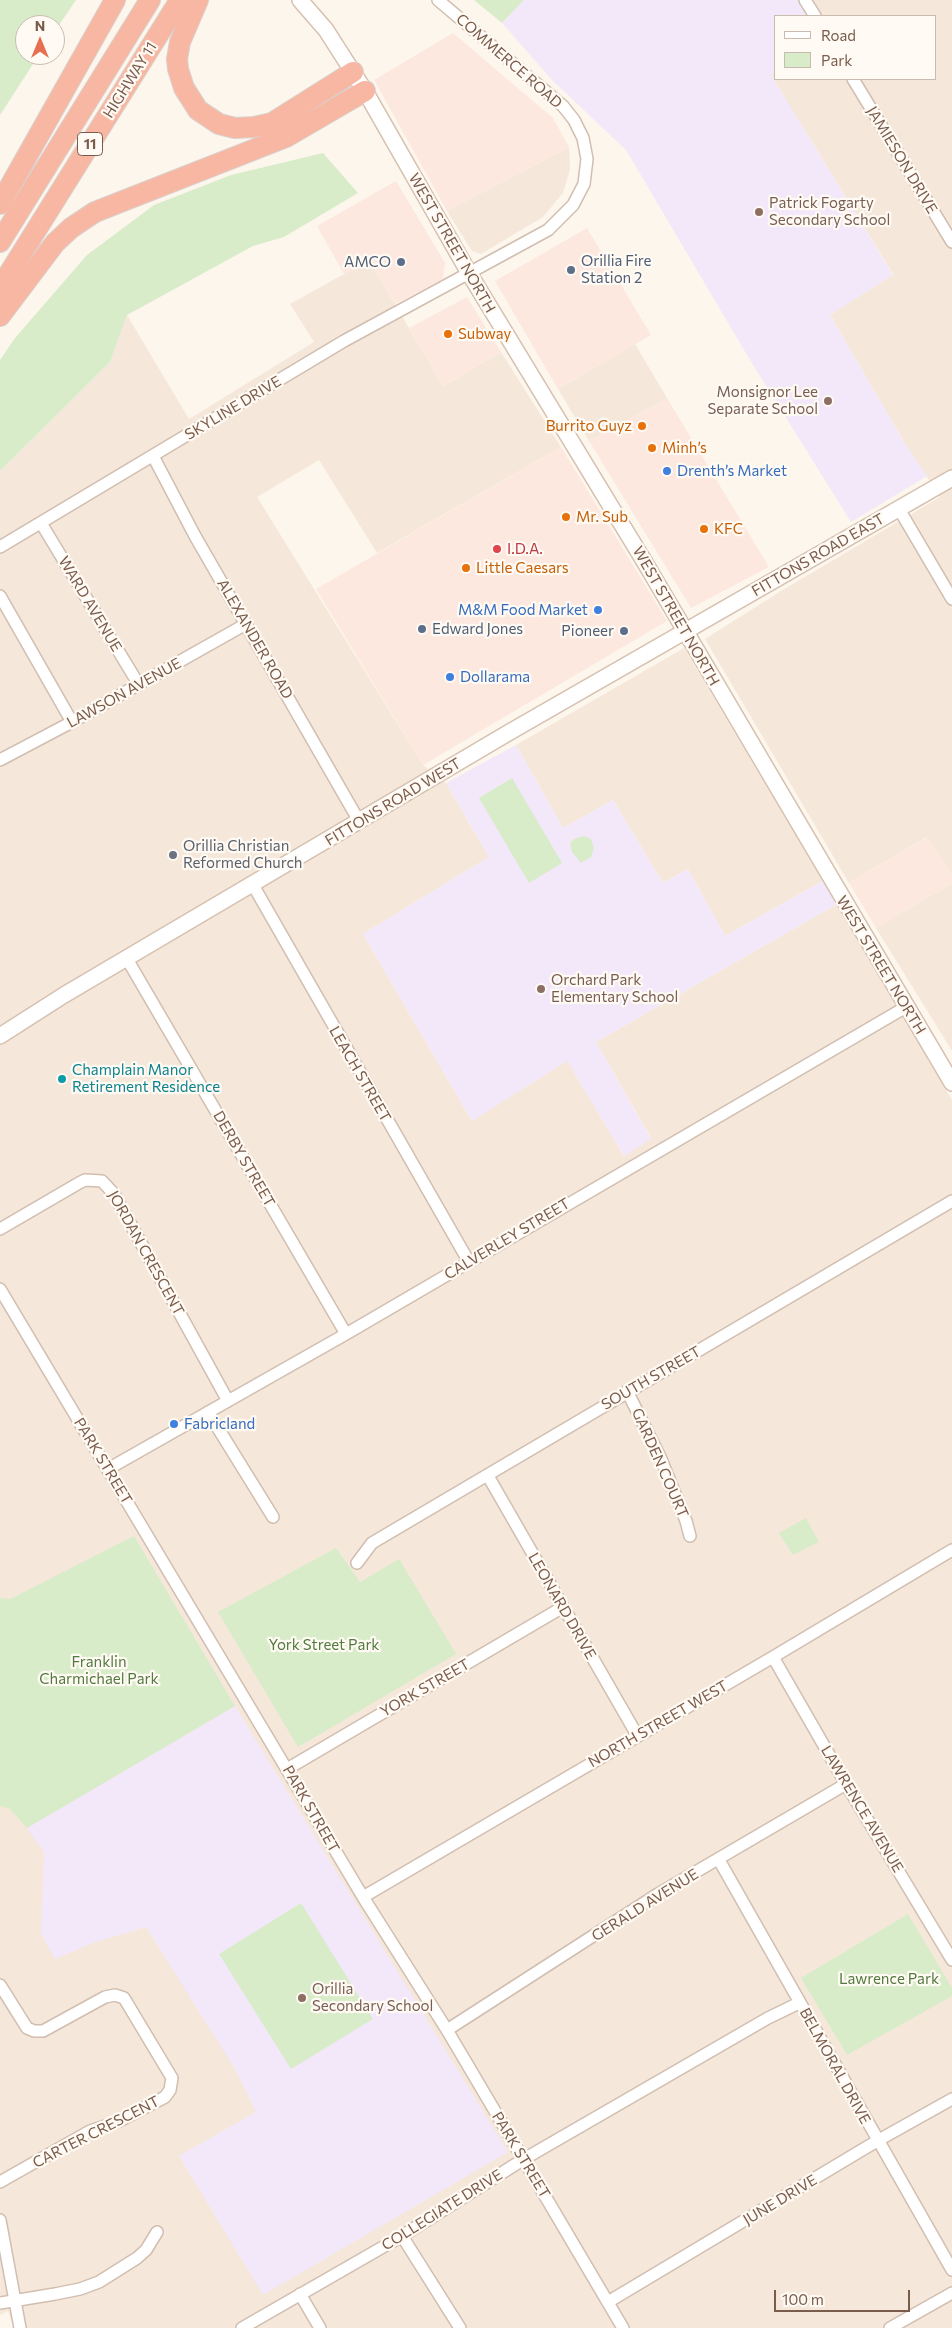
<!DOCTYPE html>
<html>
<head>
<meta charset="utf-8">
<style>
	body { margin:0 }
	#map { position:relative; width:952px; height:2328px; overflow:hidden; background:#fdf6ec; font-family:Commissioner,sans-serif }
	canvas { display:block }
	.legend { position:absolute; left:774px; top:15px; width:162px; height:65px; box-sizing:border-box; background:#fffaf3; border:1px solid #cabbb1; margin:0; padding:6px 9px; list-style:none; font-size:15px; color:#7a5c4d }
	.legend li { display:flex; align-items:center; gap:10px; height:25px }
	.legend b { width:25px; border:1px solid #cabbb1 }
	.north { position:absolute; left:15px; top:15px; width:50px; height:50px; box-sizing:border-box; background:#fffaf3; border:1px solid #cabbb1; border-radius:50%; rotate:0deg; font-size:14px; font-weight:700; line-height:20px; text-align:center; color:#7a5c4d }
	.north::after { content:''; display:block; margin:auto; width:18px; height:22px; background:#e76f51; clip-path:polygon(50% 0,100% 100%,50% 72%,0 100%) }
	.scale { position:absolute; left:774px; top:2290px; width:136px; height:22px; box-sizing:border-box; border:2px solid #7a5c4d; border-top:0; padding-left:6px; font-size:15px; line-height:18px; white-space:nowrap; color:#7a5c4d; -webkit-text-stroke:4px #fffaf3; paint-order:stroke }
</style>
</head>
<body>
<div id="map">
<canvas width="952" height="2328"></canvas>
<ul class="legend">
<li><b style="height:6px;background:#fff"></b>Road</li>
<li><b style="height:14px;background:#d8ecc9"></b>Park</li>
</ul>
<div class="north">N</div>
<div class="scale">100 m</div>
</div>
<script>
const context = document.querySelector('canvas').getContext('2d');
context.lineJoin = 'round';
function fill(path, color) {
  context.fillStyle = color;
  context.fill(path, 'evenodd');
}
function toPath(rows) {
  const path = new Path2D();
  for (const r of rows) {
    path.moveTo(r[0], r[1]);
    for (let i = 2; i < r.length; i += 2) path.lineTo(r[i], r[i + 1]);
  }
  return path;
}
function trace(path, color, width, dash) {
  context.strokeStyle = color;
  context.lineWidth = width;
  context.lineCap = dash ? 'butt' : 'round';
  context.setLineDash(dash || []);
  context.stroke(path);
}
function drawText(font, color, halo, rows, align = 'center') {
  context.font = font + ' Commissioner,sans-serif';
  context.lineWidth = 4.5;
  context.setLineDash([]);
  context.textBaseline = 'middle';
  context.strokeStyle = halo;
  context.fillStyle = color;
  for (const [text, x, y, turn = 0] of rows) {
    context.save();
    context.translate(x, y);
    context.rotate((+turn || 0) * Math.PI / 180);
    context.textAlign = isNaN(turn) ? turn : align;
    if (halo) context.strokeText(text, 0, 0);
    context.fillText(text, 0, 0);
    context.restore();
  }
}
fill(toPath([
	[797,0,952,0,952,876,927,837,849,883,705,639,781,591,940,497,904,442,830,315,893,274,770,74,776,71,776,79,936,79,936,16,807,16],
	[569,147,570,169,563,193,543,217,481,254,472,251,447,211],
	[369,260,443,386,501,352,561,447,377,553,319,460,257,497,423,765,446,783,489,857,363,934,472,1121,567,1060,624,1156,651,1138,596,1042,837,904,952,1100,952,2328,14,2328,8,2311,0,2315,0,471,110,362,127,315,189,419,314,342,290,304],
	[635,344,667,398,589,441,558,389],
	[684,648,823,881,725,936,688,869,663,883,613,800,563,828,516,745],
	[952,883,952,1051,876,928]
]), '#f5e8da');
fill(toPath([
	[453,33,553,118,569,147,447,211,374,80],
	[396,181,445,263,443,279,395,304,369,260,344,274,317,226],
	[587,228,651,335,558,389,495,281],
	[467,297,501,352,443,386,409,328],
	[667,398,769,567,691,608,589,441],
	[561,447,667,621,423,765,316,589],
	[928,837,952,876,952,883,876,928,849,883]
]), '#fde8e0');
fill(toPath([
	[524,0,797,0,807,16,776,16,776,71,771,75,893,275,830,315,904,442,927,476,851,522,750,360,626,150,553,81,502,23],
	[516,745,563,828,613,800,663,883,688,869,725,936,823,881,837,904,596,1042,651,1139,624,1156,567,1061,472,1121,363,934,489,857,446,783],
	[235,1706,508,2152,263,2295,179,2156,256,2112,235,2069,146,1927,92,1943,55,1959,41,1934,44,1852,27,1828]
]), '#f3e8fa');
fill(toPath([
	[0,0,76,0,55,31,55,25,25,25,25,55,39,55,0,115],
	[474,0,524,0,502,23],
	[323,153,358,193,284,237,253,246,127,315,110,362,0,471,0,360,15,338,87,255,154,205,231,175],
	[512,778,562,863,529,883,479,798],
	[584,836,591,839,594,848,591,857,581,863,572,852,570,843,574,839],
	[806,1518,819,1542,793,1555,779,1533],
	[134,1536,235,1706,27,1828,10,1809,0,1806,0,1598,10,1599],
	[336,1548,360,1582,399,1559,456,1654,298,1747,218,1612],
	[301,1903,373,2019,291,2069,219,1954],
	[908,1914,952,1988,952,1996,847,2055,801,1978]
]), '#d8ecc9');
const street = toPath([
	[805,0,815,16],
	[853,79,952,242],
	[153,456,195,536,359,821],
	[899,509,952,599],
	[41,523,139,685],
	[0,547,344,341,548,230,573,205,584,184,587,159,583,138,574,120,563,106,438,0],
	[0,596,72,722],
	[0,760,72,722,246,624],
	[253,885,469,1262],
	[127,959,346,1334],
	[0,1229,79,1183,85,1180,102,1181,114,1194,228,1401],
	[0,1289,363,1897,447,2030,623,2328],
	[627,1391,661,1459,686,1521,690,1536],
	[208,1412,273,1517],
	[108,1469,346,1334,906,1007],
	[488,1476,637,1735],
	[357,1563,372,1543,952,1201],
	[773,1657,846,1784,952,1960],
	[287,1769,563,1607],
	[719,1860,952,2270],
	[363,1897,773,1657,952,1550],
	[0,1985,27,2028,34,2031,43,2031,105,1997,115,1995,124,1998,172,2078,170,2090,165,2097,119,2121,90,2131,0,2182],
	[447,2030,658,1894,846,1784],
	[0,2220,20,2328],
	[402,2236,460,2328],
	[300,2294,320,2328],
	[608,2302,877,2141,952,2099],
	[0,2303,55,2294,80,2289,99,2282,137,2258,146,2250,157,2232],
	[242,2328,402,2236,524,2159,768,2018,799,2003],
	[890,2328,952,2293]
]);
const secondary = toPath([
	[300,0,326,30,365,91,469,273,644,561,952,1083],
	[0,1036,64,995,508,733,952,478]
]);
const highway = toPath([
	[198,0,180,42,177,59,178,69,184,88,198,110,219,124,235,128,254,127,272,123,353,72],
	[0,204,115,0],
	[0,242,150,0],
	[0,288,180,0],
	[0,316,55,243,71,228,95,212,286,137,365,91]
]);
trace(street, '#d1beb0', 14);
trace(secondary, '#d6c0b0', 18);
trace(highway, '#dad1cd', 22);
trace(street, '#fff', 11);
trace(secondary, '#fff', 15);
trace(highway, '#f7b7a3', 20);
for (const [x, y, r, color] of [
	[759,212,5,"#8d6e63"],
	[401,262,5,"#5c6f8a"],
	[571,270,5,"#5c6f8a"],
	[448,334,5,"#e8710a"],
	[828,401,5,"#8d6e63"],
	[642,426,5,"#e8710a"],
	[652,448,5,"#e8710a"],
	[667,471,5,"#3f7fe0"],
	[566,517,5,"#e8710a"],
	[704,529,5,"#e8710a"],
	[497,549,5,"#e0444e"],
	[466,568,5,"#e8710a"],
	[598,610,5,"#3f7fe0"],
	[422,629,5,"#5c6f8a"],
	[624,631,5,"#5c6f8a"],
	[450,677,5,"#3f7fe0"],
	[173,855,5,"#6b7280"],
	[541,989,5,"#8d6e63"],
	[62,1079,5,"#0f9aa8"],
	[174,1424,5,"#3f7fe0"],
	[302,1998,5,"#8d6e63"]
]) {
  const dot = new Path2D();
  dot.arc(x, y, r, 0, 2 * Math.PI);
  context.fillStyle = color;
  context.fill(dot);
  trace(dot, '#fffaf3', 2);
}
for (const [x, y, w] of [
	[90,144,25]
]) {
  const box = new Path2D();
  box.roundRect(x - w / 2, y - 11.5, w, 23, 4);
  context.fillStyle = '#fffaf3';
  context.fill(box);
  trace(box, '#7a5c4d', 1);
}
drawText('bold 14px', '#7a5c4d', null, [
	["11",90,144]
]);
drawText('15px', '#7a5c4d', '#fffaf3', [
	["COMMERCE ROAD",509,61,41],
	["HIGHWAY 11",130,80,-58],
	["JAMIESON DRIVE",902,160,59],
	["WEST STREET NORTH",452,243,60],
	["SKYLINE DRIVE",233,408,-31],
	["FITTONS ROAD EAST",818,555,-30],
	["WARD AVENUE",90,604,59],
	["WEST STREET NORTH",676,616,60],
	["ALEXANDER ROAD",255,639,60],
	["LAWSON AVENUE",124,693,-29],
	["FITTONS ROAD WEST",393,802,-31],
	["WEST STREET NORTH",881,965,59],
	["LEACH STREET",360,1074,60],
	["DERBY STREET",244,1159,60],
	["CALVERLEY STREET",507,1239,-31],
	["JORDAN CRESCENT",146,1253,61],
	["SOUTH STREET",651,1378,-30],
	["PARK STREET",103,1461,59],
	["GARDEN COURT",660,1463,66],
	["LEONARD DRIVE",562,1606,60],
	["YORK STREET",425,1688,-30],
	["NORTH STREET WEST",658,1724,-30],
	["PARK STREET",311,1809,60],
	["LAWRENCE AVENUE",862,1809,59],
	["GERALD AVENUE",645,1905,-32],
	["BELMORAL DRIVE",835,2066,61],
	["CARTER CRESCENT",96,2132,-27],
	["PARK STREET",521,2155,59],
	["JUNE DRIVE",780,2200,-31],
	["COLLEGIATE DRIVE",442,2210,-32]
]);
drawText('15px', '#785e54', '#fffaf3', [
	["Patrick Fogarty",769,203],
	["Secondary School",769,220],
	["Monsignor Lee",818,392,"right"],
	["Separate School",818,409,"right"],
	["Orchard Park",551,980],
	["Elementary School",551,997],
	["Orillia",312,1989],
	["Secondary School",312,2006]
], 'left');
drawText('15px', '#4e5e75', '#fffaf3', [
	["Orillia Fire",581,261],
	["Station 2",581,278],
	["AMCO",391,262,"right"],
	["Edward Jones",432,629],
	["Pioneer",614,631,"right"]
], 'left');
drawText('15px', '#c56008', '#fffaf3', [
	["Subway",458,334],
	["Burrito Guyz",632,426,"right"],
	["Minh’s",662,448],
	["Mr. Sub",576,517],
	["KFC",714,529],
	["Little Caesars",476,568]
], 'left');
drawText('15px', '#366cbe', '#fffaf3', [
	["Drenth’s Market",677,471],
	["M&M Food Market",588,610,"right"],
	["Dollarama",460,677],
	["Fabricland",184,1424]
], 'left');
drawText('15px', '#be3a42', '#fffaf3', [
	["I.D.A.",507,549]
], 'left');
drawText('15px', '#5b616d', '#fffaf3', [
	["Orillia Christian",183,846],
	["Reformed Church",183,863]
], 'left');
drawText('15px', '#0d838f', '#fffaf3', [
	["Champlain Manor",72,1070],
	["Retirement Residence",72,1087]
], 'left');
drawText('15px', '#537a41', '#fffaf3', [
	["York Street Park",324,1645],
	["Franklin",99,1662],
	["Charmichael Park",99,1679],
	["Lawrence Park",889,1979]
]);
</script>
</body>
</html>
